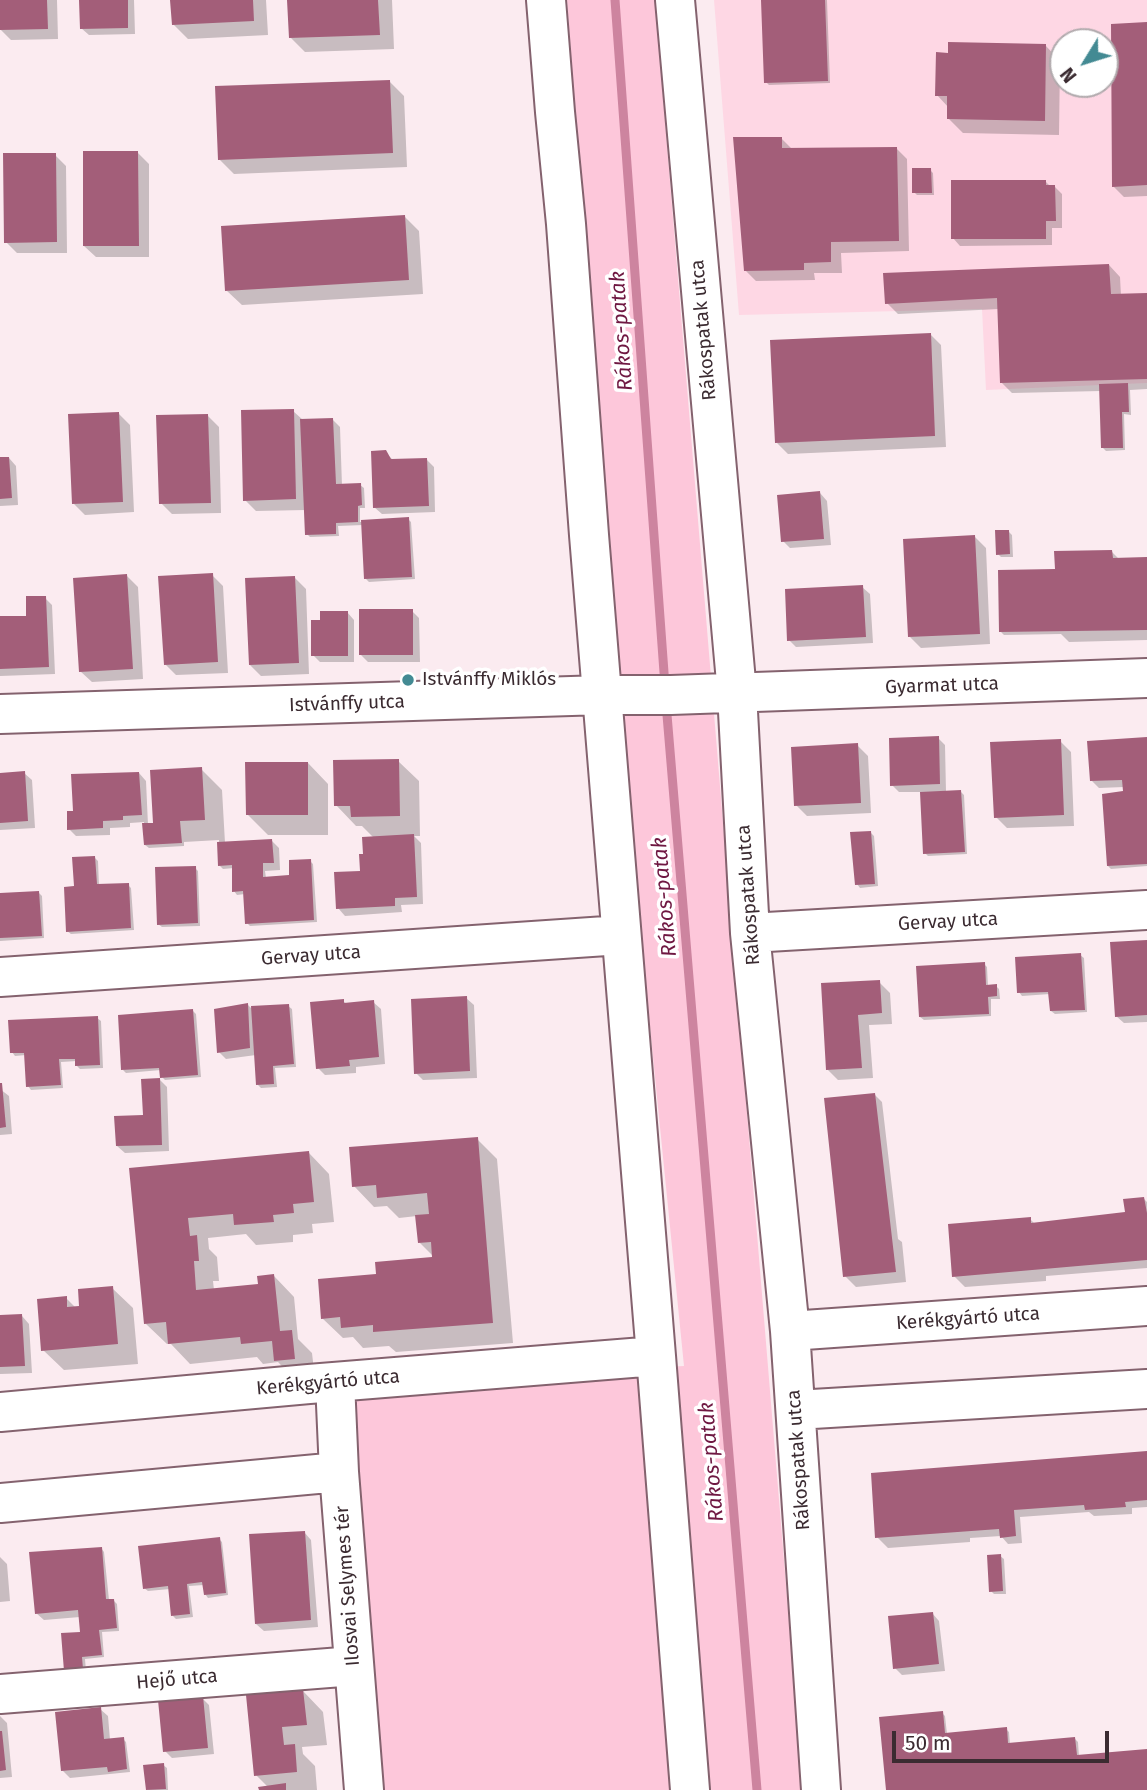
<!DOCTYPE html>
<html>
<head>
<meta charset="utf-8">
<style>
	body { margin:0 }
	#map { position:relative; width:1147px; height:1790px; overflow:hidden; background:#fbebf0; font-family:"Fira Sans",sans-serif }
	canvas { display:block }
	.north { position:absolute; left:1049px; top:28px; width:70px; height:70px; box-sizing:border-box; background:#fff; border:2px solid #b1aaad; border-radius:50%; rotate:232deg; font-size:19px; font-weight:700; line-height:28px; text-align:center; color:#3b2b31 }
	.north::after { content:''; display:block; margin:auto; width:24px; height:32px; background:#438a93; clip-path:polygon(50% 0,100% 100%,50% 72%,0 100%) }
	.scale { position:absolute; left:892px; top:1731px; width:217px; height:32px; box-sizing:border-box; border:4px solid #3b2b31; border-top:0; padding-left:9px; font-size:21px; line-height:24px; white-space:nowrap; color:#3b2b31; -webkit-text-stroke:5px #fff; paint-order:stroke }
</style>
</head>
<body>
<div id="map">
<canvas width="1147" height="1790"></canvas>
<div class="north">N</div>
<div class="scale">50 m</div>
</div>
<script>
const context = document.querySelector('canvas').getContext('2d');
context.lineJoin = 'round';
function fill(path, color) {
  context.fillStyle = color;
  context.fill(path, 'evenodd');
}
function toPath(rows) {
  const path = new Path2D();
  for (const r of rows) {
    path.moveTo(r[0], r[1]);
    for (let i = 2; i < r.length; i += 2) path.lineTo(r[i], r[i + 1]);
  }
  return path;
}
function trace(path, color, width, dash) {
  context.strokeStyle = color;
  context.lineWidth = width;
  context.lineCap = dash ? 'butt' : 'round';
  context.setLineDash(dash || []);
  context.stroke(path);
}
function drawText(font, color, halo, rows, align = 'center') {
  context.font = font + ' "Fira Sans",sans-serif';
  context.lineWidth = 7;
  context.setLineDash([]);
  context.textBaseline = 'middle';
  context.strokeStyle = halo;
  context.fillStyle = color;
  for (const [text, x, y, turn = 0] of rows) {
    context.save();
    context.translate(x, y);
    context.rotate((+turn || 0) * Math.PI / 180);
    context.textAlign = isNaN(turn) ? turn : align;
    if (halo) context.strokeText(text, 0, 0);
    context.fillText(text, 0, 0);
    context.restore();
  }
}
fill(toPath([
	[714,0,1147,0,1147,383,986,390,982,309,739,315],
	[1063,42,1105,42,1105,84,1063,84]
]), '#fed7e4');
fill(toPath([
	[567,0,655,0,803,1790,349,1790,322,1384,684,1366,614,669]
]), '#fdc7da');
fill(toPath([
	[0,0,57,0,58,39,11,40,0,29],
	[81,0,134,0,135,34,89,35,81,28],
	[172,0,266,0,268,35,188,39,173,24],
	[289,0,392,0,394,49,305,52,291,38],
	[762,0,827,0,830,83,769,85,766,82],
	[1147,24,1147,196,1124,197,1113,186],
	[1046,46,1060,61,1059,135,963,133,949,119,949,108,937,95,950,54],
	[389,81,404,96,407,167,234,174,219,159],
	[781,138,793,150,896,148,907,159,909,251,841,253,842,273,814,273,815,280,756,281,745,270],
	[138,153,149,164,149,257,96,257,84,246],
	[55,155,66,166,67,253,17,253,6,242],
	[930,170,933,173,934,195,917,195,914,192],
	[1046,182,1051,187,1055,187,1062,194,1062,228,1052,228,1052,245,960,246,953,238],
	[405,217,419,231,423,294,242,305,227,291],
	[1109,265,1120,277,1121,296,1147,295,1147,389,1130,390,1131,415,1124,414,1125,450,1106,451,1102,447,1101,391,1012,393,1001,382,999,309,898,314,887,303],
	[930,334,941,345,946,447,788,454,777,443],
	[293,411,303,420,332,419,340,427,342,486,360,485,364,488,365,508,360,508,360,522,408,519,411,522,415,579,369,582,366,579,363,525,338,526,339,536,310,537,307,534,306,510,256,511,245,500],
	[118,413,130,425,134,512,85,515,74,504],
	[208,416,219,427,221,513,172,514,161,503],
	[385,452,394,461,427,460,434,467,435,512,382,514,374,507],
	[9,458,16,466,18,505,0,506,0,459],
	[820,493,827,501,831,545,790,548,783,541],
	[1009,532,1012,535,1013,557,1001,557,998,554],
	[975,537,986,548,990,644,921,648,910,637],
	[1112,552,1119,559,1147,559,1147,640,1069,642,1061,634,1004,635,1001,632,1056,571],
	[212,575,223,586,228,673,176,675,165,664],
	[127,576,138,587,143,679,92,682,80,671],
	[295,578,306,589,309,674,261,676,250,665],
	[862,587,870,594,873,643,796,647,789,640],
	[45,598,52,605,55,674,0,676,0,618,28,617],
	[412,611,419,618,420,662,368,662,361,655],
	[347,612,354,620,354,662,320,662,313,655],
	[938,738,945,745,946,792,961,792,964,795,967,854,928,856,925,853,921,792,899,792,892,785],
	[1147,739,1147,866,1111,869,1108,866,1127,793,1124,787,1099,788,1092,781],
	[1060,741,1071,752,1074,826,1007,828,996,817],
	[857,745,868,756,871,813,807,816,796,805],
	[398,761,419,781,420,836,414,836,421,843,423,904,401,905,402,912,345,916,338,908,362,872,365,856,374,838,362,826,356,826,336,805],
	[308,763,328,784,328,835,268,835,247,814],
	[201,769,222,790,225,843,272,841,279,848,280,870,265,871,266,878,291,877,310,861,313,864,317,922,250,926,247,923,245,894,237,895,234,891,234,868,223,869,219,865,219,840,184,842,184,846,149,848,145,845,144,822,130,823,130,827,110,828,110,835,76,836,69,829,74,813,139,773,146,781,148,825,155,824],
	[24,773,32,780,35,828,0,830,0,774],
	[871,833,874,836,878,886,860,888,857,884],
	[95,858,98,861,99,886,128,885,131,888,134,930,71,934,67,931,76,888],
	[195,868,198,871,200,926,162,927,158,924],
	[38,892,42,896,44,938,0,941,0,895],
	[1147,942,1147,1022,1124,1023,1116,1016],
	[1080,955,1084,958,1087,1012,1055,1014,1051,1011,1050,994,1022,996,1019,992],
	[984,964,987,967,988,987,996,986,999,989,1000,999,991,999,991,1016,924,1020,920,1017],
	[879,982,890,993,892,1024,869,1025,873,1078,838,1080,827,1069,823,985],
	[466,998,474,1005,477,1078,423,1080,416,1073],
	[343,1001,347,1004,373,1002,381,1009,385,1064,356,1067,356,1073,325,1075,318,1068],
	[248,1005,251,1008,288,1006,292,1009,296,1067,275,1068,277,1087,261,1088,258,1085,256,1055,226,1059,219,1052],
	[193,1011,196,1014,201,1077,165,1080,162,1077,161,1070,126,1073,123,1070],
	[97,1018,101,1021,103,1068,80,1069,77,1066,77,1061,61,1062,63,1088,31,1090,28,1086,26,1055,15,1056,12,1052],
	[159,1079,167,1087,169,1151,125,1153,117,1146,145,1116],
	[0,1089,9,1096,12,1134,0,1135],
	[875,1095,882,1102,898,1239,902,1242,906,1282,856,1287,845,1276],
	[477,1139,497,1159,513,1343,396,1352,389,1346,363,1348,353,1337,343,1338,322,1318,378,1276,436,1259,419,1242,417,1216,399,1218,387,1206,374,1207,354,1186],
	[309,1153,329,1174,334,1222,312,1224,313,1233,293,1235,293,1242,256,1245,246,1234,208,1238,209,1249,217,1257,219,1281,213,1281,214,1290,260,1286,274,1276,294,1297,298,1339,312,1353,315,1379,296,1381,278,1362,263,1364,257,1357,190,1364,171,1344,167,1344,146,1324,131,1170],
	[1144,1199,1147,1202,1147,1268,1046,1276,1046,1281,965,1287,954,1276,1030,1219,1035,1224,1126,1214],
	[112,1288,133,1308,138,1364,64,1370,43,1350,66,1298,76,1308],
	[22,1316,29,1324,32,1373,0,1374,0,1317],
	[1147,1453,1147,1507,1132,1508,1132,1514,1094,1516,1089,1512,1020,1517,1022,1543,1008,1544,1001,1536,970,1538,970,1542,888,1548,877,1537],
	[304,1532,311,1540,318,1627,264,1631,256,1624],
	[219,1539,222,1542,228,1595,208,1598,205,1594,204,1585,189,1586,193,1617,176,1619,173,1616,170,1589,148,1591,144,1588],
	[101,1548,104,1552,109,1600,113,1600,117,1604,119,1631,102,1632,104,1657,85,1659,86,1671,69,1673,82,1633,80,1617,44,1620,36,1613],
	[1000,1556,1004,1559,1006,1594,994,1594,991,1591],
	[0,1557,7,1564,10,1601,0,1602],
	[932,1613,939,1621,945,1671,902,1675,895,1668],
	[303,1691,323,1712,327,1745,302,1747,303,1754,315,1766,317,1790,260,1790,268,1787,256,1775,248,1697],
	[202,1698,209,1705,214,1754,172,1758,165,1751],
	[100,1709,108,1716,110,1740,123,1739,126,1742,130,1772,70,1778,62,1770],
	[942,1713,945,1716,947,1734,1006,1729,1009,1732,1010,1745,1074,1738,1078,1742,1079,1757,1147,1751,1147,1790,888,1790],
	[0,1716,7,1723,12,1777,0,1778],
	[163,1765,167,1768,168,1790,148,1790]
]), '#0003');
trace(toPath([
	[615,0,665,686],
	[666,703,757,1790]
]), '#cd849f', 9);
fill(toPath([
	[0,0,47,0,48,29,0,30],
	[79,0,128,0,128,28,80,29],
	[170,0,253,0,254,21,172,25],
	[287,0,378,0,380,35,289,38],
	[761,0,825,0,828,81,764,83],
	[1147,22,1147,185,1112,187,1111,24],
	[948,42,1046,44,1045,121,947,119,947,96,935,96,936,52,948,53],
	[390,80,393,153,218,160,215,86],
	[733,137,782,137,782,148,897,147,899,241,831,242,831,262,804,263,804,270,744,271],
	[83,151,138,151,139,246,83,246],
	[3,153,56,153,57,242,4,243],
	[912,168,931,168,932,193,912,193],
	[951,180,1046,180,1046,185,1055,185,1056,221,1046,221,1046,239,951,239],
	[405,215,409,280,225,291,221,226],
	[1109,264,1111,294,1147,293,1147,379,1000,383,997,298,885,304,883,273],
	[931,333,935,436,775,443,770,340],
	[1128,383,1129,412,1122,412,1123,448,1101,448,1099,384],
	[294,409,296,499,243,501,241,410],
	[119,412,123,502,72,504,68,414],
	[208,414,211,503,159,504,156,415],
	[333,418,336,484,361,483,362,505,358,506,358,522,336,523,336,534,305,535,300,419],
	[386,450,391,459,427,458,429,506,373,508,371,451],
	[0,457,9,457,12,498,0,499],
	[820,491,824,539,781,542,777,495],
	[409,517,412,577,364,579,361,520],
	[995,530,1009,530,1010,554,996,555],
	[975,535,980,634,908,637,903,539],
	[1112,550,1113,558,1147,557,1147,630,999,632,998,570,1055,569,1054,551],
	[213,573,218,662,164,665,158,576],
	[127,574,133,669,79,672,73,578],
	[295,576,299,663,249,665,245,578],
	[863,585,866,637,787,641,785,589],
	[26,596,46,596,49,667,0,669,0,616,26,616],
	[359,609,413,609,413,655,359,655],
	[320,611,348,611,348,656,311,656,311,620,320,620],
	[939,736,940,784,890,786,889,738],
	[1147,737,1147,864,1107,866,1102,794,1123,791,1122,780,1090,781,1087,741],
	[1061,739,1064,815,994,818,990,742],
	[858,743,861,803,794,806,791,747],
	[399,759,400,816,351,817,350,806,334,806,333,760],
	[245,762,308,762,308,815,246,815],
	[202,767,205,820,180,821,182,843,144,845,142,823,153,823,150,770],
	[25,771,28,821,0,823,0,773],
	[139,772,142,815,123,816,123,820,103,821,103,828,67,830,67,811,73,811,71,774],
	[961,790,965,852,923,854,920,792],
	[871,831,875,884,855,885,850,832],
	[414,834,417,897,395,898,395,906,336,909,334,872,360,871,359,854,363,854,362,837],
	[272,839,274,863,263,863,263,877,289,875,289,860,311,859,314,920,245,924,243,891,232,892,232,865,218,866,217,842],
	[95,856,97,884,129,883,131,928,66,932,64,887,74,886,72,857],
	[196,866,198,923,157,925,155,867],
	[39,891,42,936,0,938,0,893],
	[1147,940,1147,1015,1115,1017,1110,942],
	[1081,953,1085,1010,1050,1011,1048,992,1017,993,1015,957],
	[985,962,986,985,997,984,997,996,988,997,989,1014,919,1017,916,966],
	[880,980,882,1013,858,1015,862,1068,826,1070,821,983],
	[467,996,470,1071,414,1074,411,999],
	[344,999,344,1003,374,1000,379,1057,349,1060,350,1066,316,1069,310,1002],
	[248,1003,250,1048,217,1053,214,1009],
	[289,1004,294,1064,273,1066,274,1084,256,1085,251,1006],
	[193,1009,198,1075,160,1078,162,1145,116,1146,114,1116,143,1115,141,1079,160,1078,159,1068,121,1070,118,1015],
	[98,1016,100,1065,75,1066,75,1059,59,1059,61,1085,26,1087,24,1053,10,1053,8,1020],
	[0,1083,2,1083,6,1127,0,1128],
	[875,1093,896,1272,843,1277,824,1098],
	[478,1137,493,1323,373,1332,373,1325,341,1328,340,1317,321,1319,318,1279,376,1274,375,1262,432,1257,431,1242,418,1243,415,1215,429,1214,427,1193,377,1198,376,1185,352,1187,349,1147],
	[309,1151,314,1202,293,1204,294,1213,273,1215,274,1222,234,1225,233,1214,188,1218,190,1236,197,1235,199,1261,194,1261,196,1290,258,1284,257,1276,274,1274,280,1331,292,1330,295,1359,274,1361,272,1341,241,1344,240,1337,168,1344,166,1322,144,1324,129,1168],
	[1144,1197,1147,1213,1147,1260,952,1277,948,1224,1031,1217,1031,1223,1125,1212,1123,1199],
	[113,1286,118,1344,41,1351,37,1299,67,1296,67,1307,79,1306,78,1289],
	[22,1314,25,1366,0,1367,0,1315],
	[1147,1451,1147,1500,1125,1502,1126,1507,1085,1510,1084,1505,1014,1510,1016,1536,1000,1538,999,1529,875,1538,871,1473],
	[305,1531,311,1620,255,1624,249,1534],
	[220,1537,226,1593,204,1595,202,1582,187,1584,190,1614,171,1616,168,1586,143,1589,138,1546],
	[102,1547,106,1599,114,1599,117,1628,99,1630,102,1655,82,1657,83,1669,64,1671,61,1633,80,1632,78,1610,35,1614,29,1552],
	[1001,1554,1003,1591,989,1592,987,1555],
	[933,1612,939,1664,893,1669,888,1616],
	[303,1689,307,1725,282,1727,284,1745,295,1744,297,1772,254,1776,246,1695],
	[203,1696,208,1748,163,1752,158,1700],
	[101,1707,104,1739,124,1737,127,1769,108,1772,107,1767,61,1771,55,1712],
	[943,1711,945,1733,1007,1727,1008,1743,1075,1737,1077,1755,1147,1749,1147,1790,886,1790,879,1717],
	[0,1731,2,1731,6,1770,0,1771],
	[164,1763,166,1789,146,1790,143,1765],
	[286,1783,286,1790,259,1790,258,1787]
]), '#a35e79');
const minor = toPath([
	[546,0,555,112,566,224,589,535,656,1356,690,1790],
	[675,0,737,693,750,933,790,1331,821,1790],
	[0,714,603,695,671,695,1147,678],
	[750,933,1147,910],
	[0,977,621,935],
	[790,1331,1147,1306],
	[335,1382,339,1472,364,1790],
	[796,1410,1147,1389],
	[0,1412,309,1384,656,1356],
	[0,1503,339,1472],
	[0,1694,354,1666]
]);
trace(minor, '#84626e', 42);
trace(minor, '#fff', 38);
for (const [x, y, r, color] of [
	[408,680,7,"#438a93"]
]) {
  const dot = new Path2D();
  dot.arc(x, y, r, 0, 2 * Math.PI);
  context.fillStyle = color;
  context.fill(dot);
  trace(dot, '#fff', 2.5);
}
drawText('19px', '#3b2b31', '#fff', [
	["Rákospatak utca",704,330,-95],
	["Gyarmat utca",942,686,-2],
	["Istvánffy utca",347,704,-2],
	["Rákospatak utca",749,895,-94],
	["Gervay utca",948,922,-3],
	["Gervay utca",311,956,-4],
	["Kerékgyártó utca",968,1319,-4],
	["Kerékgyártó utca",328,1383,-5],
	["Rákospatak utca",799,1460,-94],
	["Ilosvai Selymes tér",348,1586,-94],
	["Hejő utca",177,1680,-5]
]);
drawText('19px', '#3b2b31', '#fff', [
	["Istvánffy Miklós",422,680]
], 'left');
drawText('italic 21px', '#6f1842', '#fff', [
	["Rákos-patak",622,331,-94],
	["Rákos-patak",665,897,-95],
	["Rákos-patak",712,1462,-95]
]);
</script>
</body>
</html>
